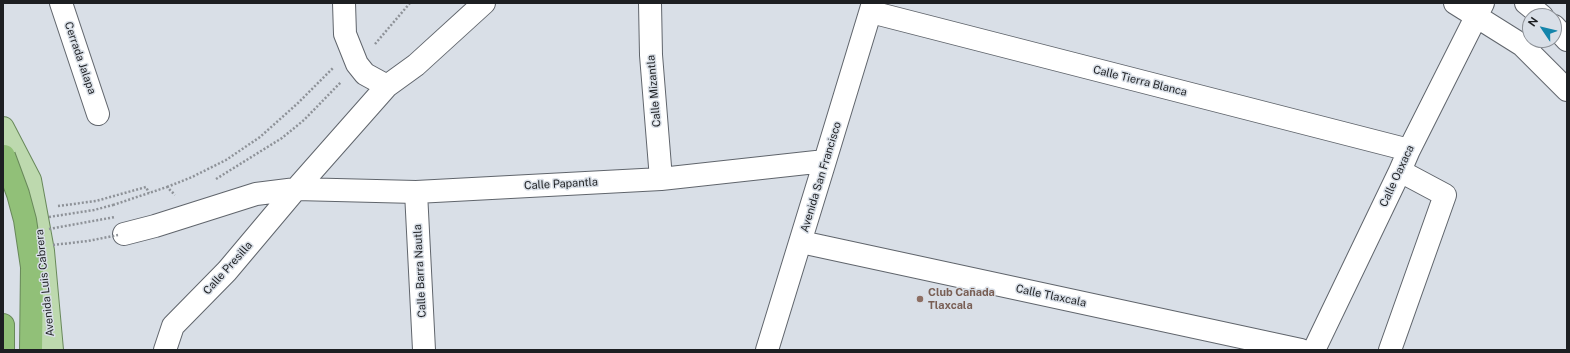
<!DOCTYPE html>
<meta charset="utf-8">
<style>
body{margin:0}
#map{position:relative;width:1570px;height:353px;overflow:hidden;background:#d9dfe7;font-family:"Public Sans",sans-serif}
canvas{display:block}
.frame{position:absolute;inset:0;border:4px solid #1d1f22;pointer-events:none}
.north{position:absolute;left:1522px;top:8px;width:40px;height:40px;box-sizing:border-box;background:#d9dfe7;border:1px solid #8e9298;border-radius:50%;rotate:305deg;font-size:11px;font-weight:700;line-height:16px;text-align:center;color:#1d1f22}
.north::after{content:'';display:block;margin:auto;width:14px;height:18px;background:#1485ab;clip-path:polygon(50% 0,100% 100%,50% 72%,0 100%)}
</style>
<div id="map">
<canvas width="1570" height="353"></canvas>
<div class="frame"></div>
<div class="north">N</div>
</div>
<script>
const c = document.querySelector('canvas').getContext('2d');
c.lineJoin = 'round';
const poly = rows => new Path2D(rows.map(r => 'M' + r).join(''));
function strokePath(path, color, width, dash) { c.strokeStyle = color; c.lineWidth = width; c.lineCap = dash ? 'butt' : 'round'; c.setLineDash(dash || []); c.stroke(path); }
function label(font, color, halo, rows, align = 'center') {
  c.font = font + ' "Public Sans",sans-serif'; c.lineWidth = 3; c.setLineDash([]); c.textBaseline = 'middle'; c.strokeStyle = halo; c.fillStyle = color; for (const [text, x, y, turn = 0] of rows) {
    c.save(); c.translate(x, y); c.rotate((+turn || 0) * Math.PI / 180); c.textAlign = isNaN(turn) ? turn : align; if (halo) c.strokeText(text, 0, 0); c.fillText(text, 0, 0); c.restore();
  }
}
const minor = poly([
 [61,3,98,114],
 [344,3,345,34,357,64,365,74,387,86],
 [650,3,651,55,661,179],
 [1455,3,1522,45,1567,90],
 [1526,3,1542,16],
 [871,12,1409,150],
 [1554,26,1567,40],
 [416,192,424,350],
 [124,234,155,226,256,194,296,189,416,192,661,179,825,161],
 [801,242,1301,350],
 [165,350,173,326,227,271,296,189,387,86,416,65,484,3],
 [767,350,825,161,873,3],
 [1314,350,1400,171,1409,150,1483,3],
 [1390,350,1445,195,1400,171]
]);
const major = poly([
 [3,128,30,180,43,251,52,350]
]);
const highway = poly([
 [3,325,3,350],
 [31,350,32,267]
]);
strokePath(minor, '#60656c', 24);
strokePath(major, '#68885a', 24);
strokePath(highway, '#68885a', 24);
strokePath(poly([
 [375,44,410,3],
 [216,179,282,138,304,120,341,82],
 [167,187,192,177,226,160,260,137,298,103,333,68],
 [113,205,167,187,175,195],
 [58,206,96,201,146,187,149,193]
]), '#8e9298', 2.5, [2, 2]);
strokePath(minor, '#fff', 22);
strokePath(major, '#bdd9ae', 22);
strokePath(highway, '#91c078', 22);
const highwayBridge = poly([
 [4,156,18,194,25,220,32,267]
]);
strokePath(highwayBridge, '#68885a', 24, []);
strokePath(poly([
 [49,217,94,210,113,205],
 [49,229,115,217],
 [53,245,88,241,118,235]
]), '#8e9298', 2.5, [2, 2]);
strokePath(highwayBridge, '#91c078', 22);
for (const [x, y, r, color] of [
 [920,299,4,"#8d6e63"]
]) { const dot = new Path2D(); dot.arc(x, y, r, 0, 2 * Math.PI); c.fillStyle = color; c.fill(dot); strokePath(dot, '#d9dfe7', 1.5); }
label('11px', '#1d1f22', '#d9dfe7', [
 ["Cerrada Jalapa",80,58,71],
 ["Calle Tierra Blanca",1140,81,14],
 ["Calle Mizantla",654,91,-95],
 ["Calle Oaxaca",1397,176,-65],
 ["Avenida San Francisco",821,177,-73],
 ["Calle Papantla",561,184,-3],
 ["Calle Presilla",228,268,-48],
 ["Calle Barra Nautla",420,271,-93],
 ["Avenida Luis Cabrera",45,283,-96],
 ["Calle Tlaxcala",1051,296,12]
]);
label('bold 11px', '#785e54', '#d9dfe7', [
 ["Club Cañada",928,293],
 ["Tlaxcala",928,306]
], 'left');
</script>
